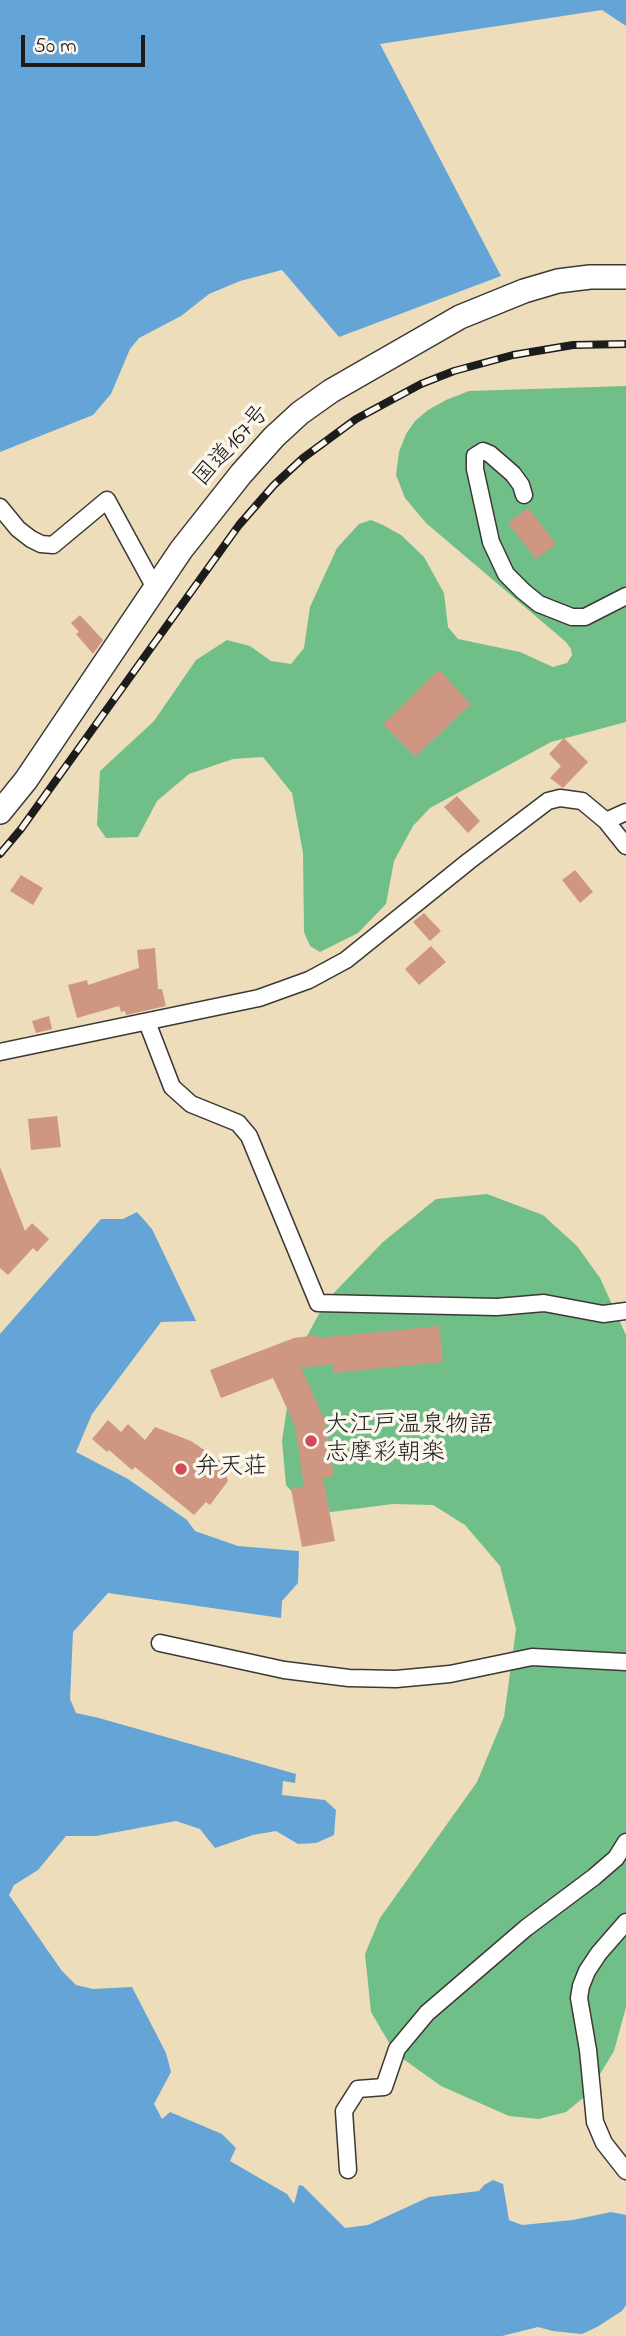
<!DOCTYPE html>
<meta charset="utf-8">
<style>
body{margin:0}
#map{position:relative;width:626px;height:2336px;overflow:hidden;background:#edb;font-family:"Indie Flower",sans-serif}
canvas{display:block}
.scale{position:absolute;left:21px;top:35px;width:124px;height:32px;box-sizing:border-box;border:4px solid #1c1c1c;border-top:0;padding-left:9px;font-size:21px;line-height:24px;white-space:nowrap;color:#1c1c1c;-webkit-text-stroke:5px #fbf7ec;paint-order:stroke}
</style>
<div id="map">
<canvas width="626" height="2336"></canvas>
<div class="scale">50 m</div>
</div>
<script>
const c = document.querySelector('canvas').getContext('2d');
c.lineJoin = 'round';
function fill(path, color) { c.fillStyle = color; c.fill(path, 'evenodd'); }
const poly = rows => new Path2D(rows.map(r => 'M' + r).join(''));
function strokePath(path, color, width, dash) { c.strokeStyle = color; c.lineWidth = width; c.lineCap = dash ? 'butt' : 'round'; c.setLineDash(dash || []); c.stroke(path); }
function label(font, color, halo, rows, align = 'center') {
  c.font = font + ' "Indie Flower","Klee One",sans-serif'; c.lineWidth = 7; c.setLineDash([]); c.textBaseline = 'middle'; c.strokeStyle = halo; c.fillStyle = color; for (const [text, x, y, turn = 0] of rows) {
    c.save(); c.translate(x, y); c.rotate((+turn || 0) * Math.PI / 180); c.textAlign = isNaN(turn) ? turn : align; if (halo) c.strokeText(text, 0, 0); c.fillText(text, 0, 0); c.restore();
  }
}
fill(poly([
 [626,386,626,722,551,742,430,808,413,826,394,861,386,904,358,933,320,952,310,946,304,932,303,853,292,793,263,757,233,759,189,774,157,801,138,837,106,838,97,825,100,771,154,721,196,660,227,640,250,646,271,661,291,664,304,648,310,607,337,548,359,524,371,520,383,525,401,535,424,557,444,593,448,627,458,639,520,652,553,667,567,663,572,655,571,649,566,642,426,523,405,498,396,475,399,452,406,434,415,421,428,410,446,400,469,391],
 [487,1194,543,1215,577,1246,600,1278,626,1335,626,2007,614,2051,588,2094,566,2112,539,2119,509,2116,441,2086,395,2053,371,2012,365,1954,380,1918,477,1782,504,1717,516,1629,500,1566,465,1525,433,1505,393,1504,331,1512,303,1504,286,1485,282,1441,294,1360,326,1301,383,1242,436,1199]
]), '#70bf89');
fill(poly([
 [0,0,626,0,626,26,602,10,380,44,501,276,339,337,282,270,240,281,209,294,181,316,139,338,130,349,111,394,93,415,0,452],
 [137,1212,152,1229,196,1321,161,1322,92,1414,76,1452,128,1479,187,1520,195,1531,238,1546,299,1551,298,1583,282,1601,281,1618,108,1593,73,1632,70,1699,76,1713,99,1718,296,1774,295,1783,283,1781,282,1795,325,1800,336,1810,334,1835,316,1843,298,1844,276,1831,253,1835,215,1848,200,1829,176,1821,96,1836,66,1836,38,1870,14,1885,9,1895,62,1971,76,1985,93,1989,132,1987,166,2053,171,2072,154,2104,162,2119,170,2112,222,2134,236,2148,230,2161,287,2194,294,2204,299,2185,303,2186,345,2228,368,2225,429,2197,479,2191,484,2185,493,2180,503,2184,509,2220,522,2225,573,2220,611,2212,626,2215,626,2305,622,2311,597,2327,582,2334,553,2331,538,2327,502,2336,0,2336,0,1334,101,1219,123,1219]
]), '#64a4d7');
fill(poly([
 [528,508,556,544,536,559,508,523],
 [80,615,103,640,93,654,76,634,79,632,71,623],
 [439,670,471,704,415,757,383,724],
 [564,738,588,762,563,788,550,778,561,766,549,754],
 [457,796,480,821,468,833,444,807],
 [575,870,593,892,580,903,562,880],
 [21,875,43,888,33,905,10,891],
 [424,913,441,931,430,941,413,922],
 [431,946,446,962,419,985,405,969],
 [155,948,158,989,162,989,166,1006,126,1015,125,1011,121,1012,119,1006,77,1018,68,985,87,980,88,985,139,968,137,950],
 [49,1016,52,1029,36,1033,32,1021],
 [57,1116,61,1147,31,1150,28,1119],
 [0,1167,25,1231,32,1223,49,1239,37,1252,33,1248,8,1275,0,1268],
 [439,1326,443,1362,334,1373,333,1364,301,1368,325,1421,334,1476,323,1478,335,1541,302,1547,291,1489,304,1486,295,1426,273,1378,221,1398,210,1370,294,1338,318,1335,318,1338],
 [108,1420,121,1432,128,1424,145,1440,155,1427,191,1441,222,1462,228,1481,210,1505,206,1502,194,1515,135,1467,132,1470,109,1450,107,1452,92,1439]
]), '#cf9781');
const minor = poly([
 [524,495,521,485,513,474,490,454,483,451,475,456,475,469,491,542,506,574,523,591,539,604,572,617,585,617,626,596],
 [0,507,18,529,31,539,41,544,53,545,107,500,155,588],
 [606,821,626,812],
 [147,1022,172,1087,191,1104,238,1123,249,1136,318,1303,497,1307,544,1303,603,1314,626,1311],
 [0,1052,259,998,309,980,346,960,469,861,548,801,560,798,582,801,606,821,626,846],
 [160,1643,284,1670,349,1678,396,1679,450,1674,532,1657,626,1662],
 [626,1922,599,1953,587,1971,581,1986,579,1998,588,2050,595,2122,604,2143,626,2171],
 [348,2170,344,2111,358,2089,384,2087,397,2049,427,2013,526,1928,594,1877,616,1858,626,1842]
]);
const highway = poly([
 [0,812,26,780,181,550,241,474,274,437,300,413,331,391,460,317,524,291,558,281,590,277,626,277]
]);
strokePath(minor, '#3c3934', 19);
strokePath(highway, '#3c3934', 26);
strokePath(minor, '#fff', 16);
strokePath(highway, '#fff', 23);
const rail = poly([
 [0,854,21,829,239,525,274,485,303,458,356,419,421,384,454,371,513,355,573,345,626,344]
]);
strokePath(rail, '#1c1c1c', 8);
strokePath(rail, '#fbf7ec', 5, [16]);
for (const [x, y, r, color] of [
 [311,1441,7,"#d1495b"],
 [181,1469,7,"#d1495b"]
]) { const dot = new Path2D(); dot.arc(x, y, r, 0, 2 * Math.PI); c.fillStyle = color; c.fill(dot); strokePath(dot, '#fbf7ec', 2.5); }
label('24px', '#1c1c1c', '#fbf7ec', [
 ["国道167号",233,447,-48]
]);
label('24px', '#1c1c1c', '#fbf7ec', [
 ["大江戸温泉物語",325,1427],
 ["志摩彩朝楽",325,1455],
 ["弁天荘",195,1469]
], 'left');
</script>
